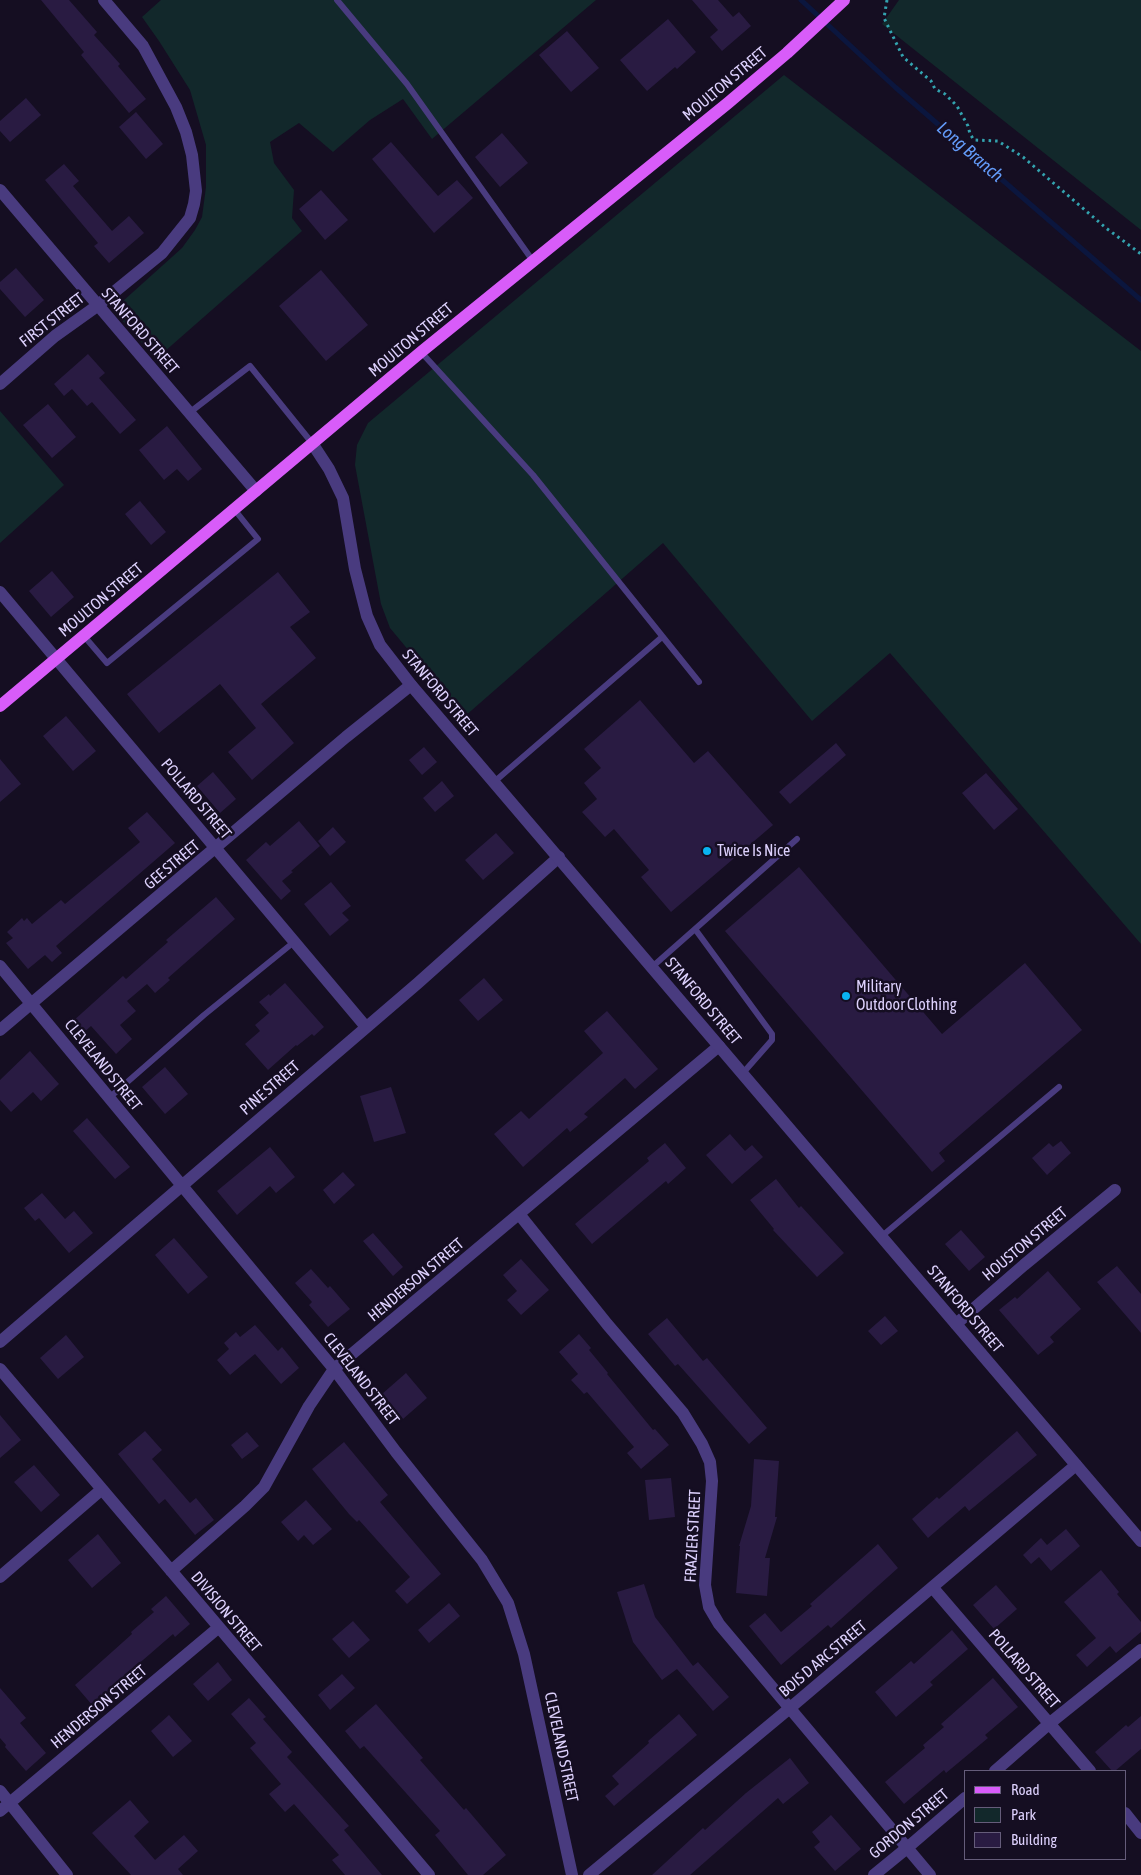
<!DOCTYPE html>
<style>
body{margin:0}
#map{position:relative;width:1141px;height:1875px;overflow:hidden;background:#150e22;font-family:"Asap Condensed",sans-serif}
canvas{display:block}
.legend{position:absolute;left:964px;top:1770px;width:162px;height:90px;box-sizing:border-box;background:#150e22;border:1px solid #655c7a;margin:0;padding:6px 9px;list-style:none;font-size:15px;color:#ddd1fd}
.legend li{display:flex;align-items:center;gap:10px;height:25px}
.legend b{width:25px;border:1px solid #655c7a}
</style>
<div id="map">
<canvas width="1141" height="1875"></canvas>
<ul class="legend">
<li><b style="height:6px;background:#d85cf9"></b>Road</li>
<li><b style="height:14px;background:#12282b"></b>Park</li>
<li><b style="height:14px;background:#291b42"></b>Building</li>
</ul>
</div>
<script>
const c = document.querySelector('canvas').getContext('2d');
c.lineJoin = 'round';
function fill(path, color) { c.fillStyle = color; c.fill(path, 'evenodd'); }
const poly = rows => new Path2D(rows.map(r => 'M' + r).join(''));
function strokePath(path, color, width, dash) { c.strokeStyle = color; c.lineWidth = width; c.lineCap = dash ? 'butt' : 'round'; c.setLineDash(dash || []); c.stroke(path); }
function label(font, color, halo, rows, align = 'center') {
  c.font = font + ' "Asap Condensed",sans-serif'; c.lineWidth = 5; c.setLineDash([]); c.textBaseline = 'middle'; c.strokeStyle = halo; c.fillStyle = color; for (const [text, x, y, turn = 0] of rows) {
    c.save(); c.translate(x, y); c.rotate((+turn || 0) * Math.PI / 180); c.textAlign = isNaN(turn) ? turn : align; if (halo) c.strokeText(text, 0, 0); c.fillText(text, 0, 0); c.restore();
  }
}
fill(poly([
 [161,0,596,0,432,139,403,99,370,120,333,152,299,123,270,142,274,163,294,190,292,218,302,231,156,359,113,310,182,248,195,230,202,217,206,187,206,145,190,90,159,41,142,17],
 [899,0,1141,0,1141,230,882,24],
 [784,75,1141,351,1141,944,890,653,812,721,663,543,464,717,390,628,381,604,355,465,357,445,368,423],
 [0,411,64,485,0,543]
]), '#12282b');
strokePath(poly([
 [801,0,895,87,1141,300]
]), '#0b163e', 5);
fill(poly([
 [41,0,69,0,97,32,94,35,120,64,118,66,146,99,129,113,81,55,84,52],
 [692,0,718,0,733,17,739,12,751,26,722,51,710,37,718,30],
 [668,19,696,52,677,69,675,67,647,91,620,60],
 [567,31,599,68,571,92,539,55],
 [26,98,41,115,10,142,0,131,0,121],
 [136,112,163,144,146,159,119,127],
 [502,133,528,163,500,187,475,157],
 [391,142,438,196,457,180,473,198,434,233,372,159],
 [64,164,79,181,73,186,112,231,129,216,144,233,109,263,94,246,98,243,45,180],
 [321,190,348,220,325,240,299,209],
 [16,268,44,300,25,317,0,289,0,282],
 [321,270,368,325,326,361,279,306],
 [88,354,105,373,99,378,136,420,120,434,92,402,87,406,72,389,64,396,54,384],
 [48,404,76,437,52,458,23,425],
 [167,426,202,469,188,481,177,469,164,480,139,450],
 [140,501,166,532,151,545,125,514],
 [52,571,74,597,51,617,29,591],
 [278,572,310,612,290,627,316,658,261,704,294,743,252,780,228,752,256,728,220,684,159,733,127,694],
 [640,700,694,763,708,751,773,825,671,912,641,877,649,870,614,829,605,837,582,812,597,799,584,783,601,768,584,749],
 [66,716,96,751,73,771,43,736],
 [836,743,846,755,790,804,779,792],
 [424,747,437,762,422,775,409,760],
 [0,759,21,784,0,802],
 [213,772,236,799,220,813,197,786],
 [986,773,1018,809,994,830,962,793],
 [442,781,454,796,435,812,423,798],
 [147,812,175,843,56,946,62,953,52,962,45,955,28,969,6,943,13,938,7,932,22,918,24,921,27,918,32,924,61,900,65,904,140,842,128,828],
 [299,821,320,846,291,871,293,872,282,881,291,891,281,900,246,860,266,842,270,846],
 [333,827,346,842,330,856,318,841],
 [496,833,514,853,483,880,465,860],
 [799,867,942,1034,1025,963,1082,1030,939,1153,945,1161,932,1172,725,931],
 [331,882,351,906,342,913,349,920,330,936,304,904],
 [216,897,235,919,168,978,170,980,155,993,147,984,127,1001,136,1011,120,1025,132,1039,116,1054,91,1026,82,1034,72,1022,123,976,126,979,168,942,166,940],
 [484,978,503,1000,478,1021,459,1000],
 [285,983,324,1027,314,1036,312,1034,297,1046,296,1045,268,1070,245,1044,260,1031,255,1025,269,1013,259,1002,269,994,270,996],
 [607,1011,658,1069,635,1089,625,1078,584,1114,588,1117,570,1132,567,1128,523,1167,494,1134,521,1111,529,1119,603,1053,584,1031],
 [30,1051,59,1084,41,1101,33,1092,11,1112,0,1100,0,1080],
 [165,1067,188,1094,165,1114,142,1087],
 [391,1087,406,1133,374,1142,360,1096],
 [87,1118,130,1167,115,1179,73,1131],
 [730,1134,745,1151,752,1145,763,1157,732,1184,706,1155],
 [1061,1141,1071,1153,1047,1175,1032,1158,1049,1143,1053,1147],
 [665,1143,686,1168,668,1184,666,1181,592,1244,575,1224,649,1161,647,1158],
 [270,1147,295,1177,276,1193,270,1186,237,1215,217,1191],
 [343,1172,355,1185,334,1204,323,1190],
 [776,1179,799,1208,801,1206,844,1253,817,1277,773,1230,774,1229,750,1200],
 [42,1193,65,1219,74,1211,93,1233,69,1253,39,1218,35,1221,24,1208],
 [961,1230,985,1257,969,1271,945,1244],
 [373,1233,403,1267,393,1276,363,1241],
 [174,1238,208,1277,188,1294,155,1255],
 [521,1259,549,1290,521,1315,507,1300,517,1291,503,1275],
 [1117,1266,1141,1294,1141,1333,1097,1282],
 [311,1269,328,1288,330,1286,350,1309,328,1327,309,1305,312,1302,295,1283],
 [1048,1271,1081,1309,1050,1337,1054,1342,1038,1355,999,1310,1015,1297,1017,1299],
 [885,1316,898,1331,881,1345,868,1331],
 [667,1318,703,1361,707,1358,767,1428,749,1444,678,1364,675,1366,648,1334],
 [255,1325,278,1351,282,1347,299,1368,281,1384,255,1354,230,1375,217,1360,229,1349,224,1343,236,1332,240,1337],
 [579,1334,591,1348,589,1350,608,1373,607,1374,653,1430,655,1429,669,1445,641,1469,627,1453,634,1447,587,1392,584,1394,571,1380,578,1374,559,1352],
 [66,1335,84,1357,58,1379,40,1358],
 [406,1373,427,1398,403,1419,382,1394],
 [0,1415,21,1440,0,1458],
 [145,1431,162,1450,152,1459,190,1503,196,1498,214,1520,195,1535,165,1499,159,1504,118,1454],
 [1017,1431,1037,1455,969,1511,965,1506,928,1538,912,1519,937,1497,939,1499],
 [247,1432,259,1446,242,1459,231,1445],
 [344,1442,388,1495,380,1502,441,1574,407,1604,395,1591,410,1577,359,1520,357,1522,349,1514,312,1469],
 [754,1459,779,1461,775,1517,777,1517,765,1558,770,1558,767,1596,736,1593,740,1546,739,1546,751,1506],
 [34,1465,60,1495,41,1512,14,1482],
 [671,1478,675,1517,649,1520,645,1480],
 [306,1500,332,1529,313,1545,304,1535,298,1541,281,1522],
 [1066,1529,1080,1546,1051,1571,1039,1557,1031,1564,1023,1555,1041,1538,1047,1545],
 [98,1534,121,1563,92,1588,68,1560],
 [878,1544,898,1568,831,1628,828,1625,781,1665,749,1626,765,1613,781,1632,812,1606,810,1604],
 [1101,1570,1119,1592,1117,1594,1141,1622,1141,1632,1116,1653,1110,1646,1087,1667,1076,1655,1096,1638,1064,1602],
 [644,1584,655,1617,693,1666,698,1662,729,1697,713,1711,677,1669,662,1680,633,1642,617,1592],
 [996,1585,1017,1609,994,1629,973,1605],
 [166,1596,190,1624,175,1637,173,1634,150,1654,109,1689,111,1691,93,1706,75,1685,132,1634,131,1632,154,1612,151,1609],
 [449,1603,460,1616,429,1643,418,1630],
 [353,1621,370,1640,349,1658,332,1639],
 [952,1630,968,1649,930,1682,933,1685,896,1717,875,1692,911,1661,914,1664],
 [218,1662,232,1680,208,1701,193,1684],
 [342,1674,355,1688,330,1710,318,1695],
 [993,1678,1018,1707,985,1735,988,1738,946,1773,944,1770,904,1804,885,1782,925,1748,923,1745,944,1727,941,1724],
 [0,1688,26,1718,20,1723,46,1753,26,1771,5,1747,6,1745,0,1738],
 [249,1698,266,1717,263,1719,292,1752,287,1757,349,1826,344,1830,382,1875,345,1875,332,1860,339,1855,294,1804,285,1812,269,1794,281,1784,250,1748,256,1743,231,1714],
 [376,1704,423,1758,420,1760,464,1810,466,1808,506,1855,483,1875,468,1875,435,1835,440,1831,364,1746,360,1749,345,1731],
 [679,1714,697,1735,614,1806,605,1796,619,1784,612,1776,649,1743,648,1741],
 [169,1715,192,1741,173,1757,151,1731],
 [1141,1716,1141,1749,1115,1771,1112,1771,1095,1752,1126,1725,1128,1727],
 [790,1758,809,1783,783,1804,778,1798,690,1875,652,1875,703,1828,705,1830,746,1793],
 [130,1800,149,1822,134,1836,155,1860,184,1835,198,1851,178,1869,183,1875,131,1875,92,1833],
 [831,1815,861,1849,835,1871,814,1847,820,1842,812,1832]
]), '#291b42');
strokePath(poly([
 [887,0,884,18,903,57,931,81,935,89,945,94,957,106,968,126,970,134,974,140,998,141,1023,157,1106,228,1141,254]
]), '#33a3af', 3, [2.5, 4]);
strokePath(poly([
 [337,0,407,84,533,261],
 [421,352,533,475,699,682],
 [189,413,250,366,312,443],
 [84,636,107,663,258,539,234,509],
 [494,782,662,637],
 [695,929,772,1034,772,1040,743,1073],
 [652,967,797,839],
 [109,1098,204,1015,294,942],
 [882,1236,1059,1087]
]), '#493b7f', 6);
strokePath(poly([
 [0,190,256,491],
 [0,384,55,336,97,306,162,253,190,218,194,204,196,191,192,155,186,132,176,107,143,46,104,0],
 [0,592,366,1027],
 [0,966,334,1369,396,1452,482,1560,508,1603,524,1654,572,1875],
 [0,1030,346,737,411,685],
 [519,1214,607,1324,683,1413,702,1444,710,1462,712,1481,705,1585,709,1607,719,1624,930,1875],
 [956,1324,1024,1265,1115,1190],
 [0,1342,418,983,559,857],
 [0,1369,429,1875],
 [171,1571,245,1506,264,1487,309,1406,334,1369,719,1046],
 [0,1577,101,1490],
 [933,1588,1090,1771],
 [995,1771,1050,1723,1141,1650],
 [0,1791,67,1875],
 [0,1811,218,1628],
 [1125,1813,1141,1833],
 [589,1875,790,1708,1076,1465],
 [874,1875,907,1848,965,1798]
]), '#493b7f', 12);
strokePath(poly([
 [312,443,329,469,343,498,355,569,367,616,380,645,411,685,1141,1541]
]), '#493b7f', 12);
strokePath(poly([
 [0,706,421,352,728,103,787,53,844,0]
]), '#d85cf9', 12);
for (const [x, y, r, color] of [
 [707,851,5,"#09b4f1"],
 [846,996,5,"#09b4f1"]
]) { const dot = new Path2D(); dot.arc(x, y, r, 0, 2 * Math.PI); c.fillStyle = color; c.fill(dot); strokePath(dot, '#150e22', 2); }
label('16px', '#ddd1fd', '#150e22', [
 ["MOULTON STREET",725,84,-40],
 ["FIRST STREET",52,320,-38],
 ["STANFORD STREET",140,331,49],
 ["MOULTON STREET",411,340,-40],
 ["MOULTON STREET",101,600,-40],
 ["STANFORD STREET",440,693,50],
 ["POLLARD STREET",196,799,50],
 ["GEE STREET",172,865,-40],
 ["STANFORD STREET",703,1001,50],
 ["CLEVELAND STREET",103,1065,51],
 ["PINE STREET",270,1088,-41],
 ["HOUSTON STREET",1025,1244,-40],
 ["HENDERSON STREET",416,1280,-40],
 ["STANFORD STREET",965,1309,50],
 ["CLEVELAND STREET",361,1379,52],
 ["FRAZIER STREET",693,1536,-87],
 ["DIVISION STREET",226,1612,50],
 ["BOIS D ARC STREET",823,1659,-40],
 ["POLLARD STREET",1024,1669,49],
 ["HENDERSON STREET",99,1707,-40],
 ["CLEVELAND STREET",561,1747,78],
 ["GORDON STREET",909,1824,-40]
]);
label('16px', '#ddd1fd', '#150e22', [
 ["Twice Is Nice",717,851],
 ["Military",856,987],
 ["Outdoor Clothing",856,1005]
], 'left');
label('italic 18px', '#639bf9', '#150e22', [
 ["Long Branch",970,152,41]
]);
</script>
